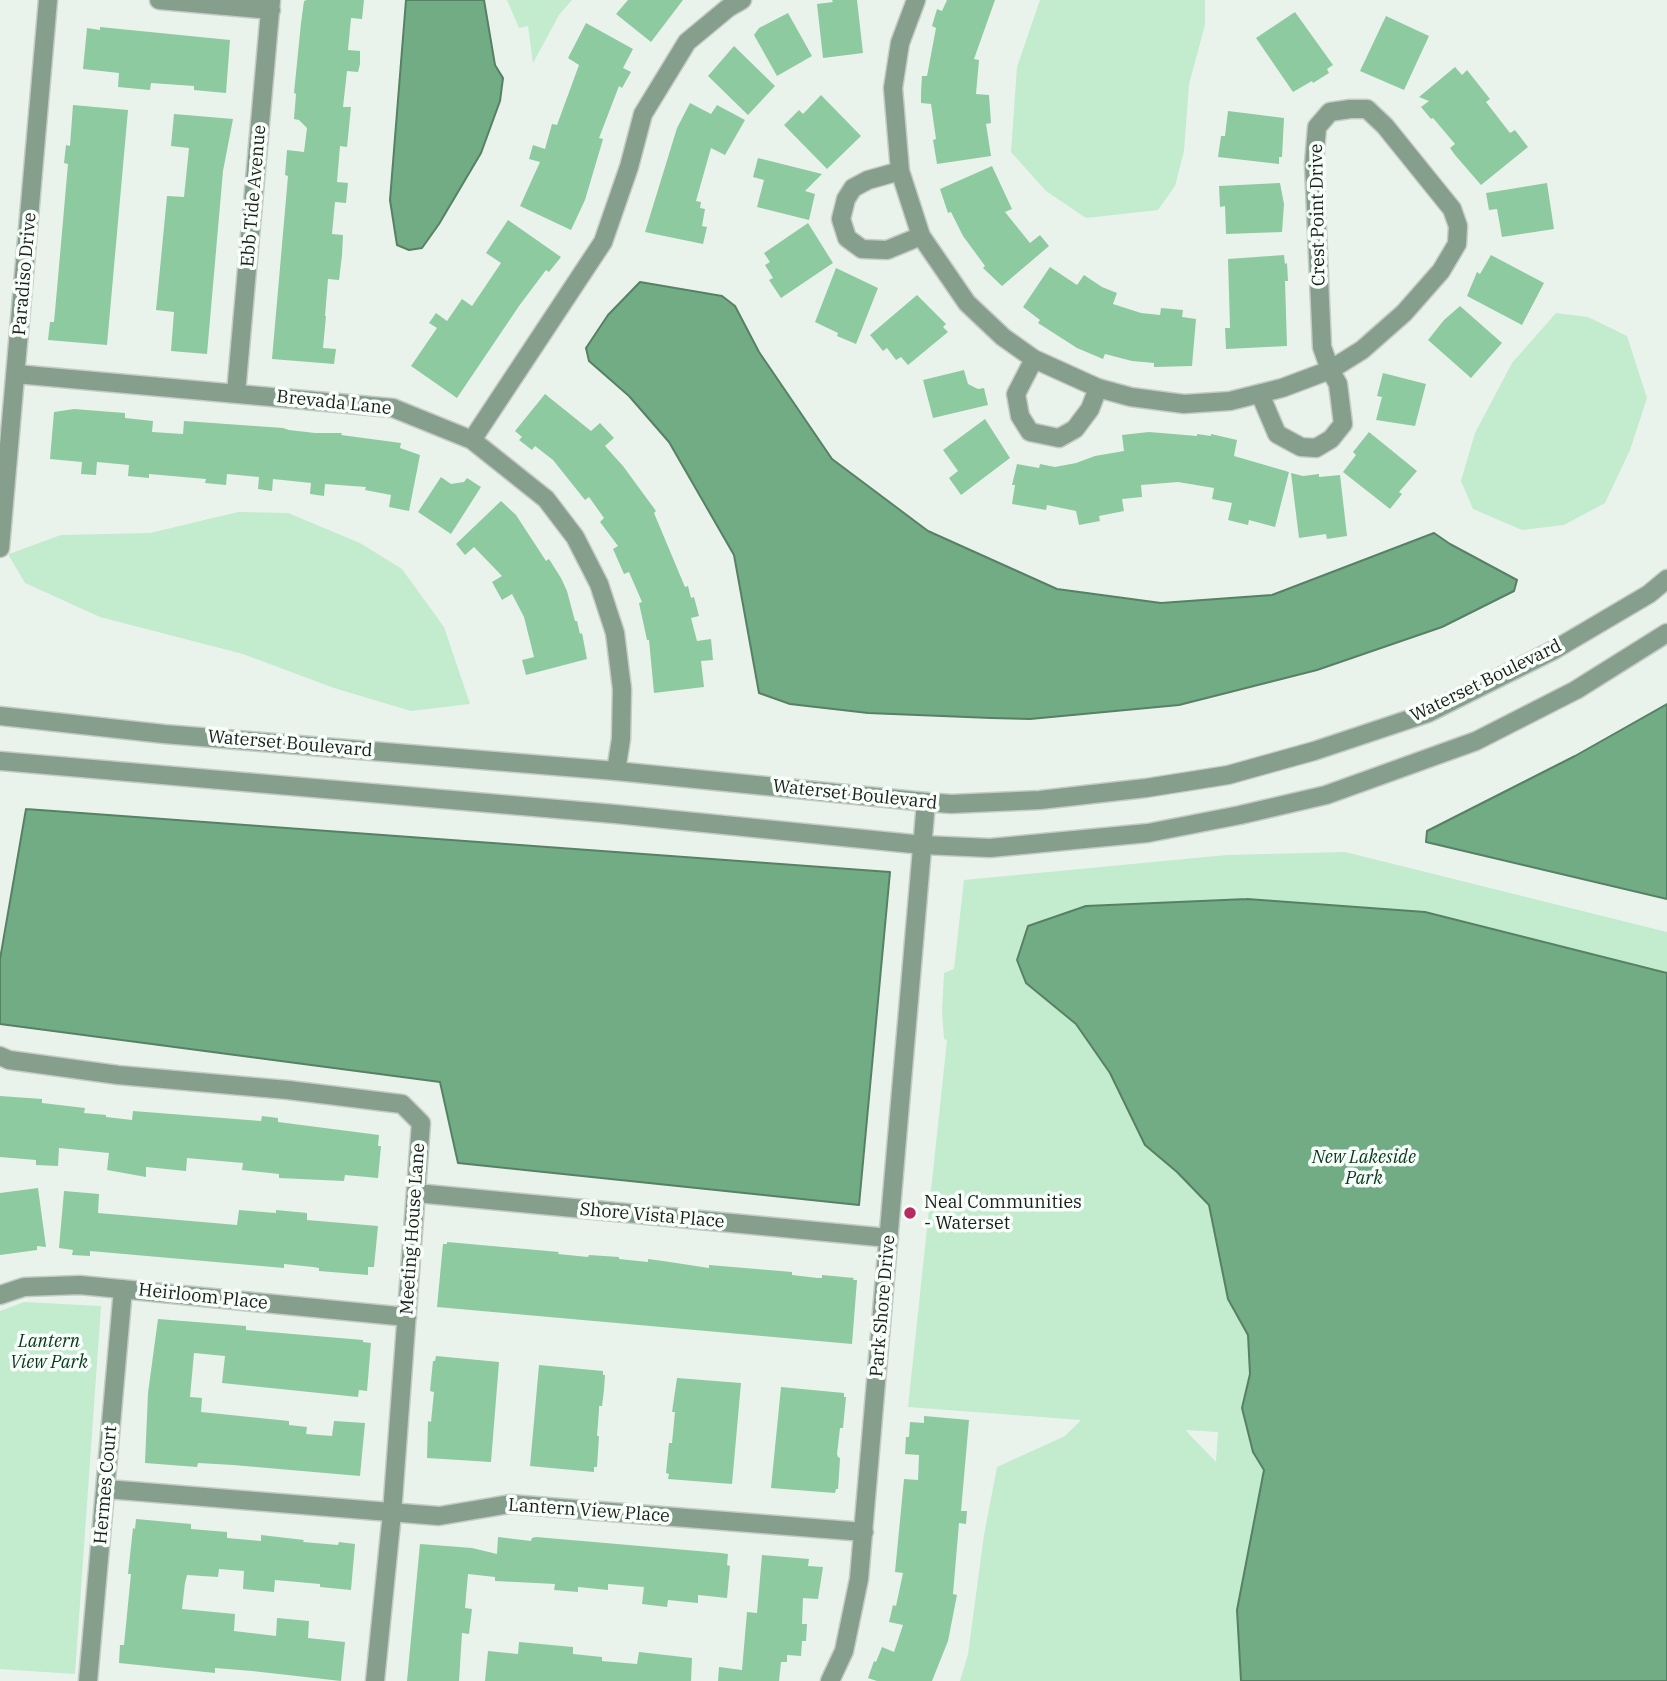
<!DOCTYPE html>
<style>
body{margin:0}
canvas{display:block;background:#eaf2ec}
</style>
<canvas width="1667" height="1681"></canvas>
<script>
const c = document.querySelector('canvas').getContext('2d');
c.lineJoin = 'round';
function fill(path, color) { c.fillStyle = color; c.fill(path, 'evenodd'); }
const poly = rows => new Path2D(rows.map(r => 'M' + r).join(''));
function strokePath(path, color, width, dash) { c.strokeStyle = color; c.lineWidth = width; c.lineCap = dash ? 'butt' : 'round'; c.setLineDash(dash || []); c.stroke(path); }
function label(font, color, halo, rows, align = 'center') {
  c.font = font + ' "IBM Plex Serif",serif'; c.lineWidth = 7; c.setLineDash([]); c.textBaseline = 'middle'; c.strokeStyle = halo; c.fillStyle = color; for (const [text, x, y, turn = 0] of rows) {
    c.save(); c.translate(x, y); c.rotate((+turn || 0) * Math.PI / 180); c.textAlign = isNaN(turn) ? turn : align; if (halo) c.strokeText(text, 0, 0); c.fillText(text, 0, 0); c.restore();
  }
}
fill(poly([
 [507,0,572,0,559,15,533,63,528,26,519,28],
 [1040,0,1205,0,1205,25,1189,84,1184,151,1175,186,1158,210,1086,218,1046,191,1011,152,1017,67],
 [1556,313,1588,317,1627,336,1647,398,1630,450,1605,503,1564,525,1522,530,1473,509,1461,481,1475,433,1512,363],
 [238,512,288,513,360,543,402,569,444,627,470,704,411,711,334,688,243,654,100,617,25,583,9,556,9,554,61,535,150,533],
 [1345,852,1667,932,1667,1681,960,1681,968,1654,984,1535,997,1467,1065,1436,1081,1420,908,1407,947,1040,944,1039,942,1011,944,973,954,969,964,880,1227,855],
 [1186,1430,1218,1432,1216,1462,1188,1433],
 [24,1302,101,1306,75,1674,0,1669,0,1311]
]), '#c3ebce');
const water = poly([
 [406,0,484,0,495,65,503,78,500,101,481,153,439,224,422,248,409,250,397,245,390,200,406,0],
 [640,282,722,296,735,306,759,352,832,459,928,531,1057,589,1161,603,1272,595,1434,533,1450,544,1517,580,1514,591,1442,627,1317,670,1179,705,1030,719,991,718,868,713,790,704,759,693,734,555,669,442,629,396,589,361,586,348,608,315,640,282],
 [1667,704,1667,899,1426,842,1427,831,1575,756,1667,704],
 [26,809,890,872,859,1205,458,1163,440,1082,0,1024,0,959,26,809],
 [1247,899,1425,912,1667,973,1667,1681,1241,1681,1237,1610,1264,1470,1253,1452,1242,1408,1250,1374,1248,1335,1228,1299,1209,1205,1177,1172,1145,1145,1110,1073,1076,1024,1026,983,1017,960,1028,926,1086,906,1247,899]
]);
fill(water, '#71ac84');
strokePath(water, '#578164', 2);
fill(poly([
 [307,0,364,0,362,19,351,18,348,50,360,51,360,64,358,72,347,71,343,107,351,107,347,147,340,146,337,182,348,183,346,203,335,202,332,234,343,235,342,255,339,280,328,279,325,316,326,316,323,348,336,349,334,364,272,359,288,176,285,175,287,150,304,152,307,128,299,120,294,119,296,94,294,93,301,23,304,1],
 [628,0,683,0,651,42,616,14],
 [832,0,857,0,863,53,823,58,817,4,833,2],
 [947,0,995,0,974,59,979,60,976,94,989,95,991,123,986,124,991,156,937,164,933,140,936,139,931,104,921,103,921,93,922,76,927,76,936,28,932,26,937,9,942,11],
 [1295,12,1333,65,1327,69,1329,73,1313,83,1312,81,1293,92,1256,38],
 [788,13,812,56,777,76,754,35,759,28],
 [1386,16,1429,36,1404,90,1360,71],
 [586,23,633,49,623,68,631,72,622,88,619,86,599,138,603,139,601,146,585,200,571,230,520,206,540,162,529,159,533,145,545,149,552,124,557,125,579,65,568,58],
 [100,27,230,40,226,93,194,90,194,86,151,83,150,90,118,87,119,73,83,69,87,28,100,30],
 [734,46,775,86,748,115,708,76],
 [1455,67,1462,75,1467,70,1490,99,1486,102,1510,133,1515,130,1528,147,1481,185,1455,155,1450,148,1455,144,1433,118,1431,119,1421,107,1429,101,1419,97],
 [821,95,861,136,827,169,784,125,799,110,803,114],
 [690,103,711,114,717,105,745,120,725,155,711,148,696,201,701,202,700,208,705,209,702,226,707,227,703,244,645,232,677,128],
 [73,105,128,110,107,345,48,340,50,322,54,322,57,289,68,164,64,163,66,145,70,146],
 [1228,111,1284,118,1282,157,1279,157,1279,164,1218,157,1221,136,1225,136],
 [174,114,233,119,223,171,207,354,171,351,174,312,156,310,167,196,184,197,189,148,171,146],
 [758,158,822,174,805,191,815,194,809,220,757,207,764,180,753,177],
 [992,166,1012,209,1005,212,1030,243,1040,235,1049,246,1002,286,983,268,985,266,963,236,951,212,948,213,940,189],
 [1280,183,1284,204,1282,232,1226,234,1225,206,1220,207,1219,186],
 [1547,183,1554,229,1502,237,1497,209,1489,210,1486,193],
 [508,220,561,257,549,272,546,270,519,306,457,398,411,366,437,328,429,323,436,313,447,321,462,299,472,306,501,263,486,253],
 [808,223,833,263,781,298,769,280,773,278,765,265,770,262,764,253],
 [1284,255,1285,264,1287,263,1288,281,1285,281,1287,346,1226,349,1225,328,1230,328,1228,259],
 [1491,255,1544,283,1522,325,1467,296,1477,272,1480,274],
 [1050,267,1077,285,1084,275,1102,287,1117,293,1113,304,1141,313,1160,315,1161,308,1183,310,1182,317,1196,319,1192,366,1154,367,1154,363,1132,361,1105,354,1103,359,1077,348,1038,323,1040,320,1023,307],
 [836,268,878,288,856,344,837,336,838,333,815,322],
 [917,295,946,324,943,327,948,332,908,365,901,357,896,360,887,348,883,351,870,335],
 [1460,306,1502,343,1471,378,1428,340,1444,320],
 [964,370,968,384,978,389,984,388,988,405,933,418,923,380],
 [1383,373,1426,384,1415,426,1376,420,1382,397,1377,396],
 [545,394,591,431,600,423,614,438,605,446,623,466,656,511,654,513,685,587,688,586,691,598,694,597,699,616,691,618,697,641,711,639,713,660,701,661,704,687,654,693,649,640,647,640,639,603,642,602,629,572,624,574,613,549,618,546,600,522,604,518,589,497,585,500,553,460,535,446,532,450,519,440,522,437,515,431],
 [74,409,125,413,125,418,153,421,152,432,183,434,184,421,283,428,289,430,315,433,342,433,341,435,401,443,400,448,420,455,409,511,389,507,391,495,365,490,366,487,325,484,324,496,310,494,311,483,273,479,272,491,258,489,259,477,227,474,226,485,205,483,206,479,149,474,149,478,128,476,129,465,97,462,96,475,81,474,82,462,50,459,54,412],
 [985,419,1010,458,961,495,949,478,958,471,943,450],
 [1149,432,1197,436,1197,434,1211,436,1211,434,1237,440,1234,456,1289,472,1275,527,1249,520,1248,525,1228,520,1232,503,1212,499,1214,488,1178,482,1141,485,1142,497,1122,499,1124,511,1099,516,1100,521,1079,525,1076,511,1047,505,1046,510,1012,504,1015,485,1012,485,1017,464,1039,468,1040,464,1055,467,1076,463,1095,456,1124,451,1122,435],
 [1369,432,1417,471,1399,492,1402,494,1390,509,1343,472,1356,455,1353,452],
 [1291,473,1303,476,1319,474,1319,477,1340,475,1347,536,1327,539,1326,534,1299,538],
 [441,477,451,484,464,482,467,478,481,487,451,534,418,512],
 [501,501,516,515,546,561,549,559,561,578,567,591,575,621,577,621,580,634,582,633,587,659,526,675,522,660,534,657,524,617,512,594,502,600,492,582,502,576,474,547,465,555,456,544],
 [0,1096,42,1099,42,1103,85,1108,84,1113,106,1115,106,1117,132,1120,133,1111,261,1121,262,1116,278,1118,278,1122,379,1135,378,1146,381,1146,378,1178,345,1175,344,1181,279,1178,279,1174,242,1170,243,1163,187,1158,186,1171,146,1167,146,1177,107,1170,109,1153,59,1148,58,1166,36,1165,36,1160,0,1157],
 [38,1188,46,1247,37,1246,37,1250,0,1255,0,1193],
 [64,1191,99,1194,98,1213,237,1225,239,1210,276,1213,276,1210,307,1213,307,1220,378,1226,374,1267,368,1267,368,1275,319,1271,319,1268,313,1267,284,1264,284,1268,90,1251,90,1256,72,1255,73,1250,59,1248],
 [447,1242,559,1252,558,1254,588,1257,589,1255,619,1257,619,1259,648,1262,648,1259,663,1261,709,1268,709,1265,792,1272,792,1275,818,1278,822,1278,822,1275,854,1278,853,1280,857,1280,852,1344,437,1307,443,1244,447,1244],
 [158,1319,246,1326,246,1330,363,1340,363,1342,371,1343,367,1391,359,1390,358,1397,222,1383,225,1356,194,1353,190,1397,202,1398,201,1412,289,1421,289,1425,307,1427,306,1434,332,1436,334,1421,365,1423,360,1476,233,1465,198,1463,197,1467,145,1463,148,1393],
 [436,1356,499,1362,491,1462,427,1458,428,1421,431,1422,434,1392,430,1391,433,1361,435,1361],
 [539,1365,603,1371,603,1375,605,1375,604,1390,602,1406,599,1406,599,1410,597,1436,599,1436,597,1467,594,1467,594,1472,530,1466],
 [677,1378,741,1383,732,1484,668,1479,669,1474,666,1473,669,1443,672,1443,675,1412,672,1412],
 [781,1387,844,1393,844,1397,846,1397,843,1428,840,1428,837,1454,838,1457,840,1458,839,1475,838,1489,836,1489,835,1493,771,1488],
 [924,1416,969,1420,961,1511,967,1511,966,1524,959,1523,953,1594,957,1595,948,1641,932,1681,877,1681,868,1678,874,1661,876,1662,882,1647,894,1652,903,1625,889,1622,893,1605,896,1606,903,1573,895,1572,904,1479,918,1480,919,1455,905,1454,906,1437,909,1437,910,1422,924,1423],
 [136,1519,191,1524,191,1529,227,1532,227,1538,261,1541,261,1535,304,1540,303,1542,338,1545,339,1542,355,1544,351,1590,320,1587,320,1584,275,1580,274,1592,243,1589,244,1571,219,1569,218,1577,187,1575,185,1583,182,1609,235,1614,234,1631,276,1636,277,1618,309,1621,308,1638,345,1642,341,1681,252,1671,215,1668,215,1673,119,1663,120,1645,124,1645,131,1574,128,1574,133,1528,135,1529],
 [498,1537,531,1541,532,1538,536,1537,721,1553,728,1554,727,1565,730,1566,727,1598,698,1595,698,1603,668,1600,667,1607,642,1604,644,1587,608,1584,608,1590,578,1587,578,1592,554,1590,555,1584,495,1581,495,1577,468,1574,465,1608,472,1609,469,1634,462,1633,459,1681,407,1681,420,1544,472,1548,497,1554],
 [762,1555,809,1559,808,1566,823,1567,818,1599,803,1598,802,1624,807,1624,806,1641,802,1641,801,1656,787,1655,787,1662,781,1662,779,1681,718,1681,719,1667,742,1670,747,1612,757,1613],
 [519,1642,573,1647,573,1654,602,1657,602,1661,637,1664,639,1652,692,1658,691,1681,485,1681,488,1651,518,1654]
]), '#8ecaa0');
const minor = poly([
 [159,0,271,10],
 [916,0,900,43,893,88,900,171,921,236,967,303,1003,337,1034,359,1098,388,1131,397,1184,404,1230,401,1282,388,1330,370,1362,350,1404,313,1441,271,1457,244,1458,226,1452,209,1385,126,1367,109,1350,109,1330,112,1317,127,1314,164,1322,347,1330,370,1338,384,1343,424,1331,439,1316,448,1301,447,1277,434,1260,394],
 [900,171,868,180,853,188,846,199,841,219,847,238,862,249,887,250,921,236],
 [1034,359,1016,394,1020,416,1030,432,1059,438,1075,429,1090,409,1098,388],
 [16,374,393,408,472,440,546,499,575,537,599,584,615,633,622,689,621,739,616,771],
 [236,393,271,0],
 [472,440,603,242,629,167,643,114,687,42,728,8,742,0],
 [0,548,48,0],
 [0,1056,9,1060,118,1075,288,1090,402,1104,421,1123,392,1513,375,1681],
 [416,1193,889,1238],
 [0,1295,24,1287,80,1285,407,1317],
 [106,1489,439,1516,510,1504,864,1532],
 [88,1681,123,1289],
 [830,1681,844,1651,859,1579,926,802]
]);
const tertiary = poly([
 [0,716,164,734,616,771,926,802,951,804,1040,800,1146,788,1228,775,1314,751,1428,713,1554,650,1649,594,1667,579],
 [0,761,615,814,923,845,990,848,1148,833,1240,815,1326,795,1476,741,1576,690,1667,633]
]);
strokePath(minor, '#c5ccc6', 21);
strokePath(tertiary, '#c5ccc6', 21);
strokePath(minor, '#869f8d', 18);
strokePath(tertiary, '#869f8d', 18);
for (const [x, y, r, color] of [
 [910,1213,7,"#b82b60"]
]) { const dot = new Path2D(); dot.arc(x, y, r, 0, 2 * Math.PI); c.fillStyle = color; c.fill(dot); strokePath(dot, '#f8fffa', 2.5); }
label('18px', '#1a1d1b', '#f8fffa', [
 ["Ebb Tide Avenue",254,196,-85],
 ["Crest Point Drive",1318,215,-91],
 ["Paradiso Drive",25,274,-85],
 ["Brevada Lane",334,403,6],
 ["Waterset Boulevard",1486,681,-26],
 ["Waterset Boulevard",290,744,5],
 ["Waterset Boulevard",855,795,6],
 ["Shore Vista Place",652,1216,5],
 ["Meeting House Lane",413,1229,-86],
 ["Heirloom Place",203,1297,6],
 ["Park Shore Drive",883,1306,-85],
 ["Hermes Court",106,1485,-85],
 ["Lantern View Place",589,1511,4]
]);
label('italic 18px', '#07371c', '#f8fffa', [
 ["New Lakeside",1364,1158],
 ["Park",1364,1179],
 ["Lantern",49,1342],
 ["View Park",49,1363]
]);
label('18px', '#1a1d1b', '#f8fffa', [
 ["Neal Communities",924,1203],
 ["- Waterset",924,1224]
], 'left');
</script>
